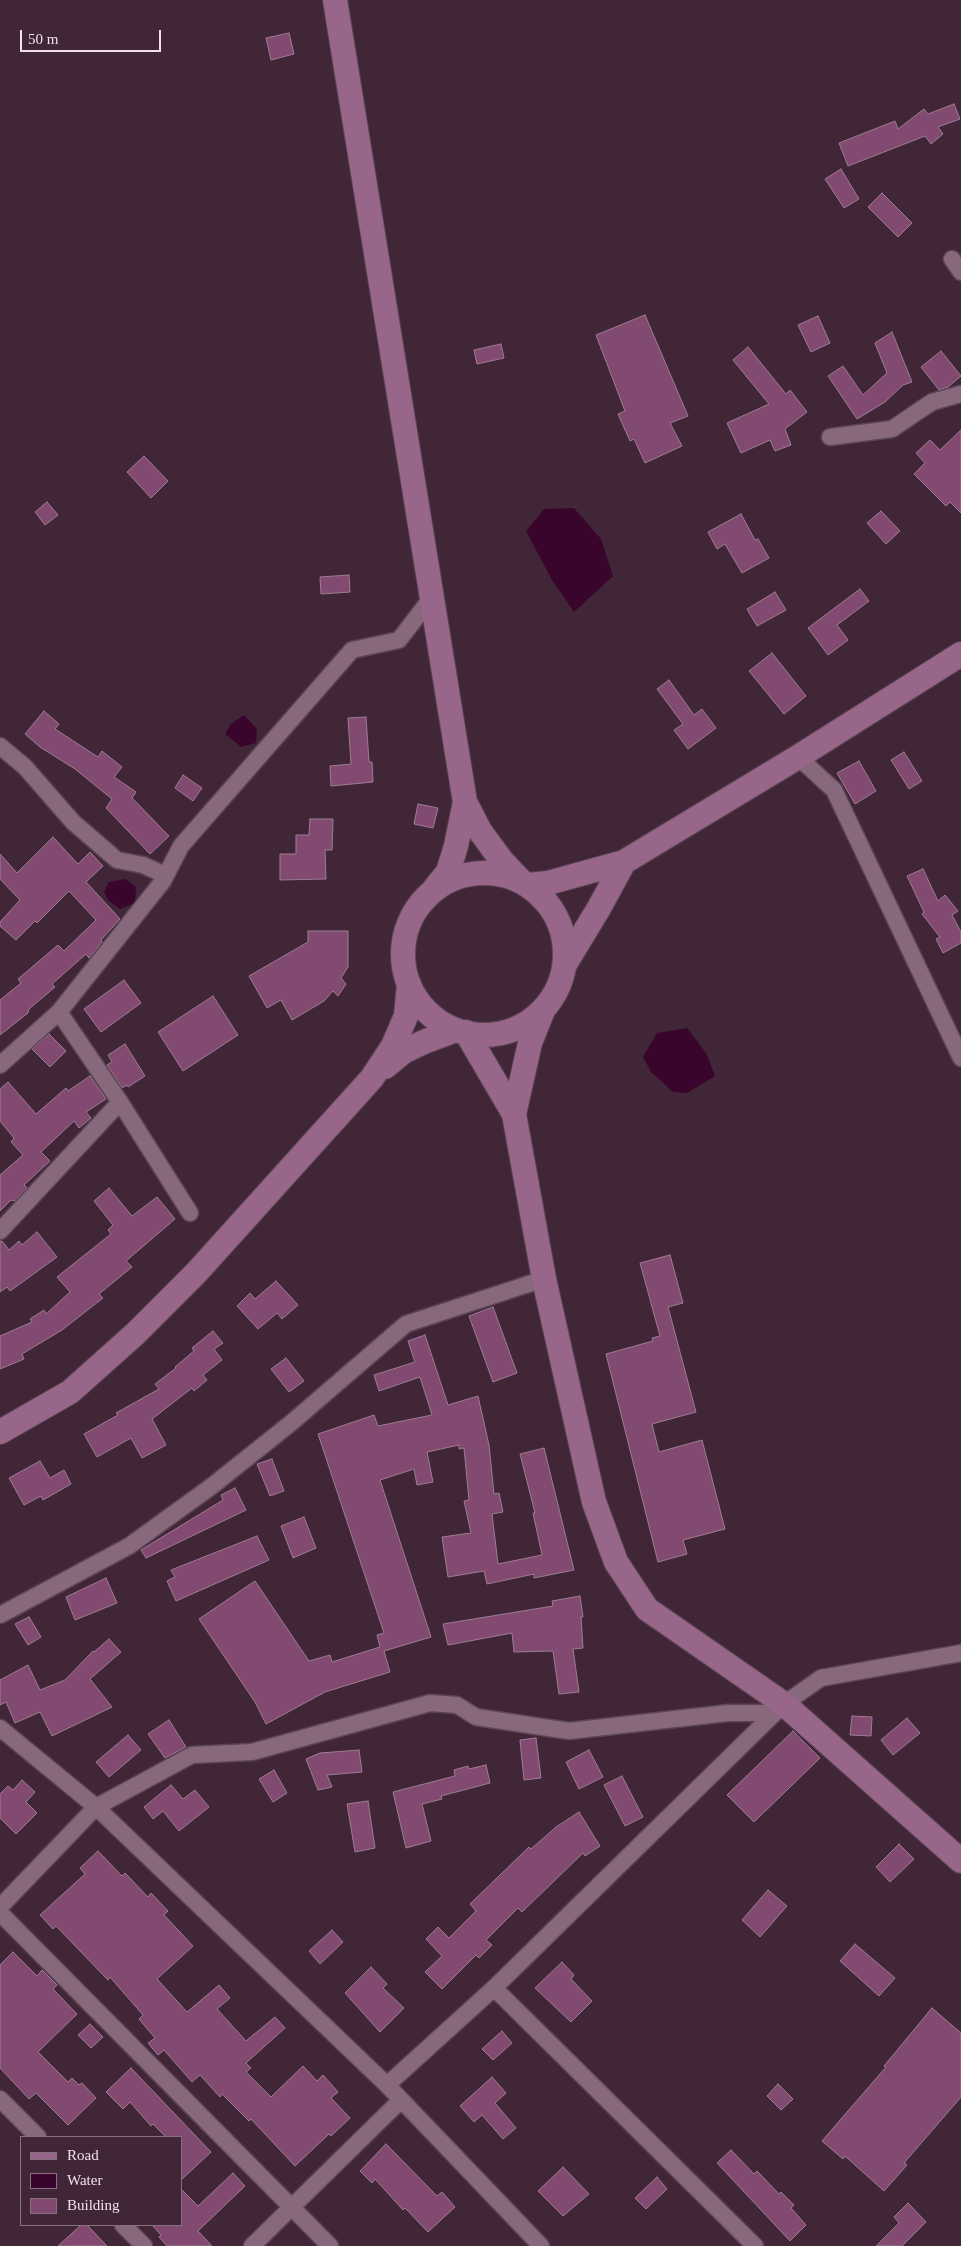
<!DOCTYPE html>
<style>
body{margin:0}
#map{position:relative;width:961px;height:2246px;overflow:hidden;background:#412638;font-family:"Times New Roman",serif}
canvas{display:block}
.legend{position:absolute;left:20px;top:2136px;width:162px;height:90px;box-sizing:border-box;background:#412638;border:1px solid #887080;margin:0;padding:6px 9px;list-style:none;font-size:15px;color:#f2e0eb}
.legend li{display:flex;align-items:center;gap:10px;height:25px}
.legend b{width:25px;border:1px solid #887080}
.scale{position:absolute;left:20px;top:30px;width:141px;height:22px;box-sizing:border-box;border:2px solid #f2e0eb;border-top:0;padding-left:6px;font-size:15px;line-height:18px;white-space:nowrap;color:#f2e0eb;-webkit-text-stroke:4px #412638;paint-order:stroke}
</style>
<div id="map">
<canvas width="961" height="2246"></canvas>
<ul class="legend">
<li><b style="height:6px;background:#986688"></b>Road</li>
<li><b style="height:14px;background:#39052d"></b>Water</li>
<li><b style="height:14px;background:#834a71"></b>Building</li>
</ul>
<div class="scale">50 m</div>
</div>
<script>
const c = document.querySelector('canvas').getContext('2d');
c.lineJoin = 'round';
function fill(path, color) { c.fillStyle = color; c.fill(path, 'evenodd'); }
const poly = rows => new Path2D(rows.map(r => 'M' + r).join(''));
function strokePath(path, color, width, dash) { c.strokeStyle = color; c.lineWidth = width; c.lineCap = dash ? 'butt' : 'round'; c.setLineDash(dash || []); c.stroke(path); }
fill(poly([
 [574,508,601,539,613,576,574,612,552,580,526,531,544,509],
 [244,715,257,729,256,743,241,747,225,734,231,724],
 [126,879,136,887,135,903,120,909,108,900,104,892,109,882],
 [687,1028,706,1053,715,1076,687,1093,673,1092,651,1072,643,1057,657,1033]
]), '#39052d');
const building = poly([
 [289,33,294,54,271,60,266,38,289,33],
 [954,104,960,119,938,127,943,134,931,144,925,136,848,166,839,143,895,121,898,129,924,109,928,114,954,104],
 [841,169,859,199,844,208,825,179,841,169],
 [882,193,912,223,898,237,868,207,882,193],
 [645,315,688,416,670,423,682,446,645,463,634,439,630,441,618,414,625,411,596,335,645,315],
 [818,316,830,343,811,352,798,325,818,316],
 [892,332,912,382,903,385,885,402,857,419,828,376,843,366,863,395,887,373,875,343,892,332],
 [501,344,504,358,477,364,474,350,501,344],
 [748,347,786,394,790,390,807,412,785,429,791,445,775,451,770,440,741,453,727,423,769,404,733,360,748,347],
 [941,351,961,376,948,387,939,390,921,367,941,351],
 [961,430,961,513,950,502,946,506,914,474,925,463,916,453,930,440,940,450,961,430],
 [144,456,168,481,151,498,127,472,144,456],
 [47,502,58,515,45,525,35,512,47,502],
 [881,511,900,531,886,544,867,523,881,511],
 [741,514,755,540,758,539,769,558,742,573,725,544,717,549,708,532,741,514],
 [349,575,350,592,321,594,320,577,349,575],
 [860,589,869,601,837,625,848,640,828,655,808,628,860,589],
 [775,592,786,610,757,626,747,609,775,592],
 [772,653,806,696,784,714,749,671,772,653],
 [669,680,694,715,702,709,716,728,688,749,674,730,683,724,657,689,669,680],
 [44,711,59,724,55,729,98,757,102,751,122,767,114,777,136,792,132,798,169,836,150,854,106,808,112,799,75,769,40,747,25,734,44,711],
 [366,717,369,762,372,762,373,782,331,786,330,766,351,764,348,718,366,717],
 [904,752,922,781,909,789,891,760,904,752],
 [859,761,876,791,855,804,837,773,859,761],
 [183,775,202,788,193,801,175,788,183,775],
 [418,804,438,808,433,828,414,824,418,804],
 [310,819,333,819,332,850,325,850,326,879,280,880,280,854,296,854,296,835,309,835,310,819],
 [53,837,78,864,90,852,103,866,86,882,120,919,101,940,102,942,89,958,86,954,52,984,55,987,29,1009,28,1013,0,1035,0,1000,21,983,18,979,58,945,64,951,96,920,69,891,37,923,35,921,16,940,0,926,0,922,20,900,0,879,0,854,17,873,53,837],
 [923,869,938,901,945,895,958,911,952,915,961,932,961,943,943,953,936,939,940,937,922,914,924,912,907,876,923,869],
 [308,931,348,931,348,967,341,978,346,984,338,996,333,991,324,1001,292,1020,281,1000,267,1008,249,976,308,942,308,931],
 [124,980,141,1003,101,1032,84,1009,124,980],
 [213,996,238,1035,183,1071,158,1032,213,996],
 [49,1034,66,1051,50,1067,32,1049,49,1034],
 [125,1044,145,1076,128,1087,127,1085,122,1088,107,1065,112,1062,108,1055,125,1044],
 [90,1076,106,1099,86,1112,91,1118,79,1128,74,1121,41,1152,50,1161,24,1185,27,1188,15,1201,11,1200,0,1211,0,1175,23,1155,11,1142,14,1138,0,1121,0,1089,8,1082,36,1114,66,1088,68,1091,90,1076],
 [109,1188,132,1216,157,1197,175,1219,126,1261,132,1267,99,1294,103,1298,62,1330,22,1354,24,1359,0,1369,0,1336,32,1322,30,1319,44,1310,46,1314,70,1292,57,1277,111,1234,108,1230,113,1225,94,1201,109,1188],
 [37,1232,57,1257,10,1291,7,1287,0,1292,0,1241,2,1241,9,1250,19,1241,22,1245,37,1232],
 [670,1255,683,1303,668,1307,696,1412,652,1424,659,1452,702,1440,725,1529,683,1540,687,1554,658,1562,606,1354,653,1341,652,1338,660,1336,640,1263,670,1255],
 [276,1281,298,1305,282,1319,277,1313,258,1329,237,1306,250,1293,255,1299,276,1281],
 [493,1307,517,1373,493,1382,469,1316,493,1307],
 [213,1331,223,1343,214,1349,222,1360,203,1375,207,1380,194,1391,192,1388,152,1419,166,1445,142,1458,131,1438,97,1457,84,1434,118,1415,116,1413,159,1389,155,1384,176,1368,175,1367,194,1351,192,1348,213,1331],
 [425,1335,448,1405,478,1396,489,1445,494,1494,499,1493,503,1512,492,1514,498,1564,542,1555,533,1513,535,1513,520,1454,544,1448,574,1570,534,1578,534,1574,487,1584,484,1571,448,1577,442,1537,471,1533,464,1501,469,1500,464,1448,459,1449,459,1445,427,1452,433,1482,417,1485,414,1469,380,1480,431,1637,384,1651,390,1672,325,1692,266,1724,255,1702,199,1619,255,1581,309,1661,330,1655,332,1662,380,1647,377,1635,384,1633,318,1434,374,1415,378,1426,432,1415,420,1377,379,1391,374,1375,415,1362,408,1341,425,1335],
 [286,1358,304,1381,289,1392,271,1369,286,1358],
 [272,1459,284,1491,270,1496,257,1464,272,1459],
 [40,1461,50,1478,64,1470,71,1484,43,1500,41,1496,24,1505,9,1478,40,1461],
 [235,1488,246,1510,146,1558,141,1550,223,1500,221,1495,235,1488],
 [304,1517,316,1548,293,1558,281,1526,304,1517],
 [257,1536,269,1560,176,1601,167,1581,175,1577,171,1570,257,1536],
 [106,1578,117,1603,75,1620,66,1597,106,1578],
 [580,1596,583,1617,581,1617,583,1648,573,1649,579,1692,559,1694,553,1651,514,1652,512,1633,448,1645,443,1624,553,1606,552,1601,580,1596],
 [29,1617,41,1637,28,1645,15,1624,29,1617],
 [109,1639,121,1652,90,1679,112,1707,52,1736,40,1712,15,1723,6,1702,0,1705,0,1680,28,1665,40,1690,65,1680,93,1651,94,1652,109,1639],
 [852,1716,872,1717,871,1736,850,1735,852,1716],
 [907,1718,920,1733,893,1755,881,1740,907,1718],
 [169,1720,186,1747,165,1758,148,1734,169,1720],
 [793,1731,820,1758,754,1822,727,1795,793,1731],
 [128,1735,141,1750,109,1777,96,1762,128,1735],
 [536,1738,541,1778,524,1780,520,1740,536,1738],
 [359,1750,362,1772,327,1775,332,1787,318,1790,306,1759,320,1753,359,1750],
 [589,1750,603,1777,579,1789,566,1762,589,1750],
 [486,1765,490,1783,441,1796,442,1799,422,1804,431,1841,406,1848,393,1792,455,1776,454,1770,468,1766,469,1769,486,1765],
 [274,1770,287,1793,273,1802,259,1779,274,1770],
 [622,1776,643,1817,625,1826,604,1785,622,1776],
 [22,1780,35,1792,26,1802,37,1813,16,1834,0,1818,0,1794,8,1786,13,1790,22,1780],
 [171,1785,183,1799,195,1790,209,1807,179,1831,163,1811,153,1819,144,1807,171,1785],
 [368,1801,375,1848,355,1852,347,1804,368,1801],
 [579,1812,600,1846,585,1856,583,1853,522,1912,518,1908,486,1940,492,1945,479,1958,476,1955,442,1989,425,1972,442,1956,426,1939,438,1927,449,1938,476,1911,470,1904,529,1847,531,1849,556,1827,579,1812],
 [899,1844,914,1859,890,1882,876,1867,899,1844],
 [98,1851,122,1876,125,1873,148,1897,151,1893,168,1911,164,1915,193,1946,157,1979,187,2012,219,1985,230,1998,217,2009,246,2041,275,2017,285,2028,246,2063,251,2068,246,2072,271,2097,303,2066,317,2081,323,2075,338,2092,331,2098,350,2118,331,2136,329,2134,295,2166,251,2119,249,2121,222,2094,220,2097,200,2075,192,2082,164,2050,158,2055,148,2043,155,2038,139,2019,143,2015,110,1977,108,1980,56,1926,53,1929,40,1915,85,1874,80,1868,98,1851],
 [768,1890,787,1906,760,1937,742,1920,768,1890],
 [332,1930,343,1942,320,1964,309,1951,332,1930],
 [855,1944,895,1978,879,1996,840,1961,855,1944],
 [13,1952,37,1976,42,1970,57,1985,53,1989,77,2014,38,2052,68,2082,72,2078,79,2085,82,2083,96,2098,68,2125,36,2093,29,2099,0,2068,0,1965,13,1952],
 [562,1962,574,1975,571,1979,592,2001,571,2022,535,1988,562,1962],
 [371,1967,387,1984,383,1988,404,2008,380,2032,345,1993,371,1967],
 [932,2008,961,2033,961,2097,904,2163,907,2165,884,2191,845,2156,843,2159,822,2141,886,2067,884,2066,932,2008],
 [90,2024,103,2037,91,2048,78,2035,90,2024],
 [502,2031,512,2043,493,2060,482,2049,502,2031],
 [131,2068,211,2152,181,2180,181,2137,166,2137,153,2124,151,2126,130,2102,123,2109,106,2092,131,2068],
 [492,2077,506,2093,495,2103,516,2128,503,2139,482,2115,474,2122,460,2106,492,2077],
 [778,2084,793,2099,781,2110,767,2096,778,2084],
 [386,2144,437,2196,442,2192,455,2207,428,2232,405,2208,403,2210,375,2179,372,2183,360,2171,386,2144],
 [731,2150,754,2174,757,2171,779,2194,781,2192,794,2205,791,2208,806,2225,790,2241,717,2163,731,2150],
 [563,2167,589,2194,563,2216,538,2191,563,2167],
 [233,2173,245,2186,198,2231,212,2246,167,2246,159,2237,161,2235,152,2225,181,2225,181,2189,198,2206,233,2173],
 [657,2177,667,2189,646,2209,635,2198,657,2177],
 [908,2203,926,2222,902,2246,876,2246,899,2223,894,2217,908,2203],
 [81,2225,87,2225,107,2246,58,2246,81,2225]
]);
fill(building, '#834a71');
strokePath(building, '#9d7d92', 1);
const street = poly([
 [952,259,961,272],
 [830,437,892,429,932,402,961,394],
 [0,746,25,767,73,822,117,860,143,865,165,875],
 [798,757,834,790,961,1058],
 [59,1012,120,1102,190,1213],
 [0,1065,59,1012,163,881,181,846,352,650,399,640,432,597],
 [0,1231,120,1102],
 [0,1615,129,1546,212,1486,291,1423,406,1324,544,1279],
 [0,1728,96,1807,387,2085,541,2246],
 [0,1907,96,1807,192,1755,252,1752,430,1703,457,1705,476,1717,569,1731,728,1713,775,1713],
 [0,1913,330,2246],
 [494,1988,755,2246],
 [387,2085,494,1988,784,1704,821,1678,961,1653],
 [0,2099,38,2137],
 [123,2225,144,2246],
 [252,2246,401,2100]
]);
const secondary = poly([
 [335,0,465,802,480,831,502,861,522,882],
 '403 954a81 81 0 1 1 162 0a81 81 0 1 1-162 0Z',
 [528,885,548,883,624,862,798,757,961,654],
 [435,888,448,872,456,846,465,802],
 [565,964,599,908,624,862],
 [466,1032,514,1114,544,1279,594,1502,616,1562,647,1609,784,1704,961,1861],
 [385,1067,403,1052,426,1041,456,1030],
 [514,1114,530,1043,543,1010],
 [0,1432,70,1392,135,1334,197,1272,372,1078,393,1046,406,1016,409,984]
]);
strokePath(street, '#5b4554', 19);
strokePath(secondary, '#5b4554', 26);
strokePath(street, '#87687c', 16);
strokePath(secondary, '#986688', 24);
</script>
